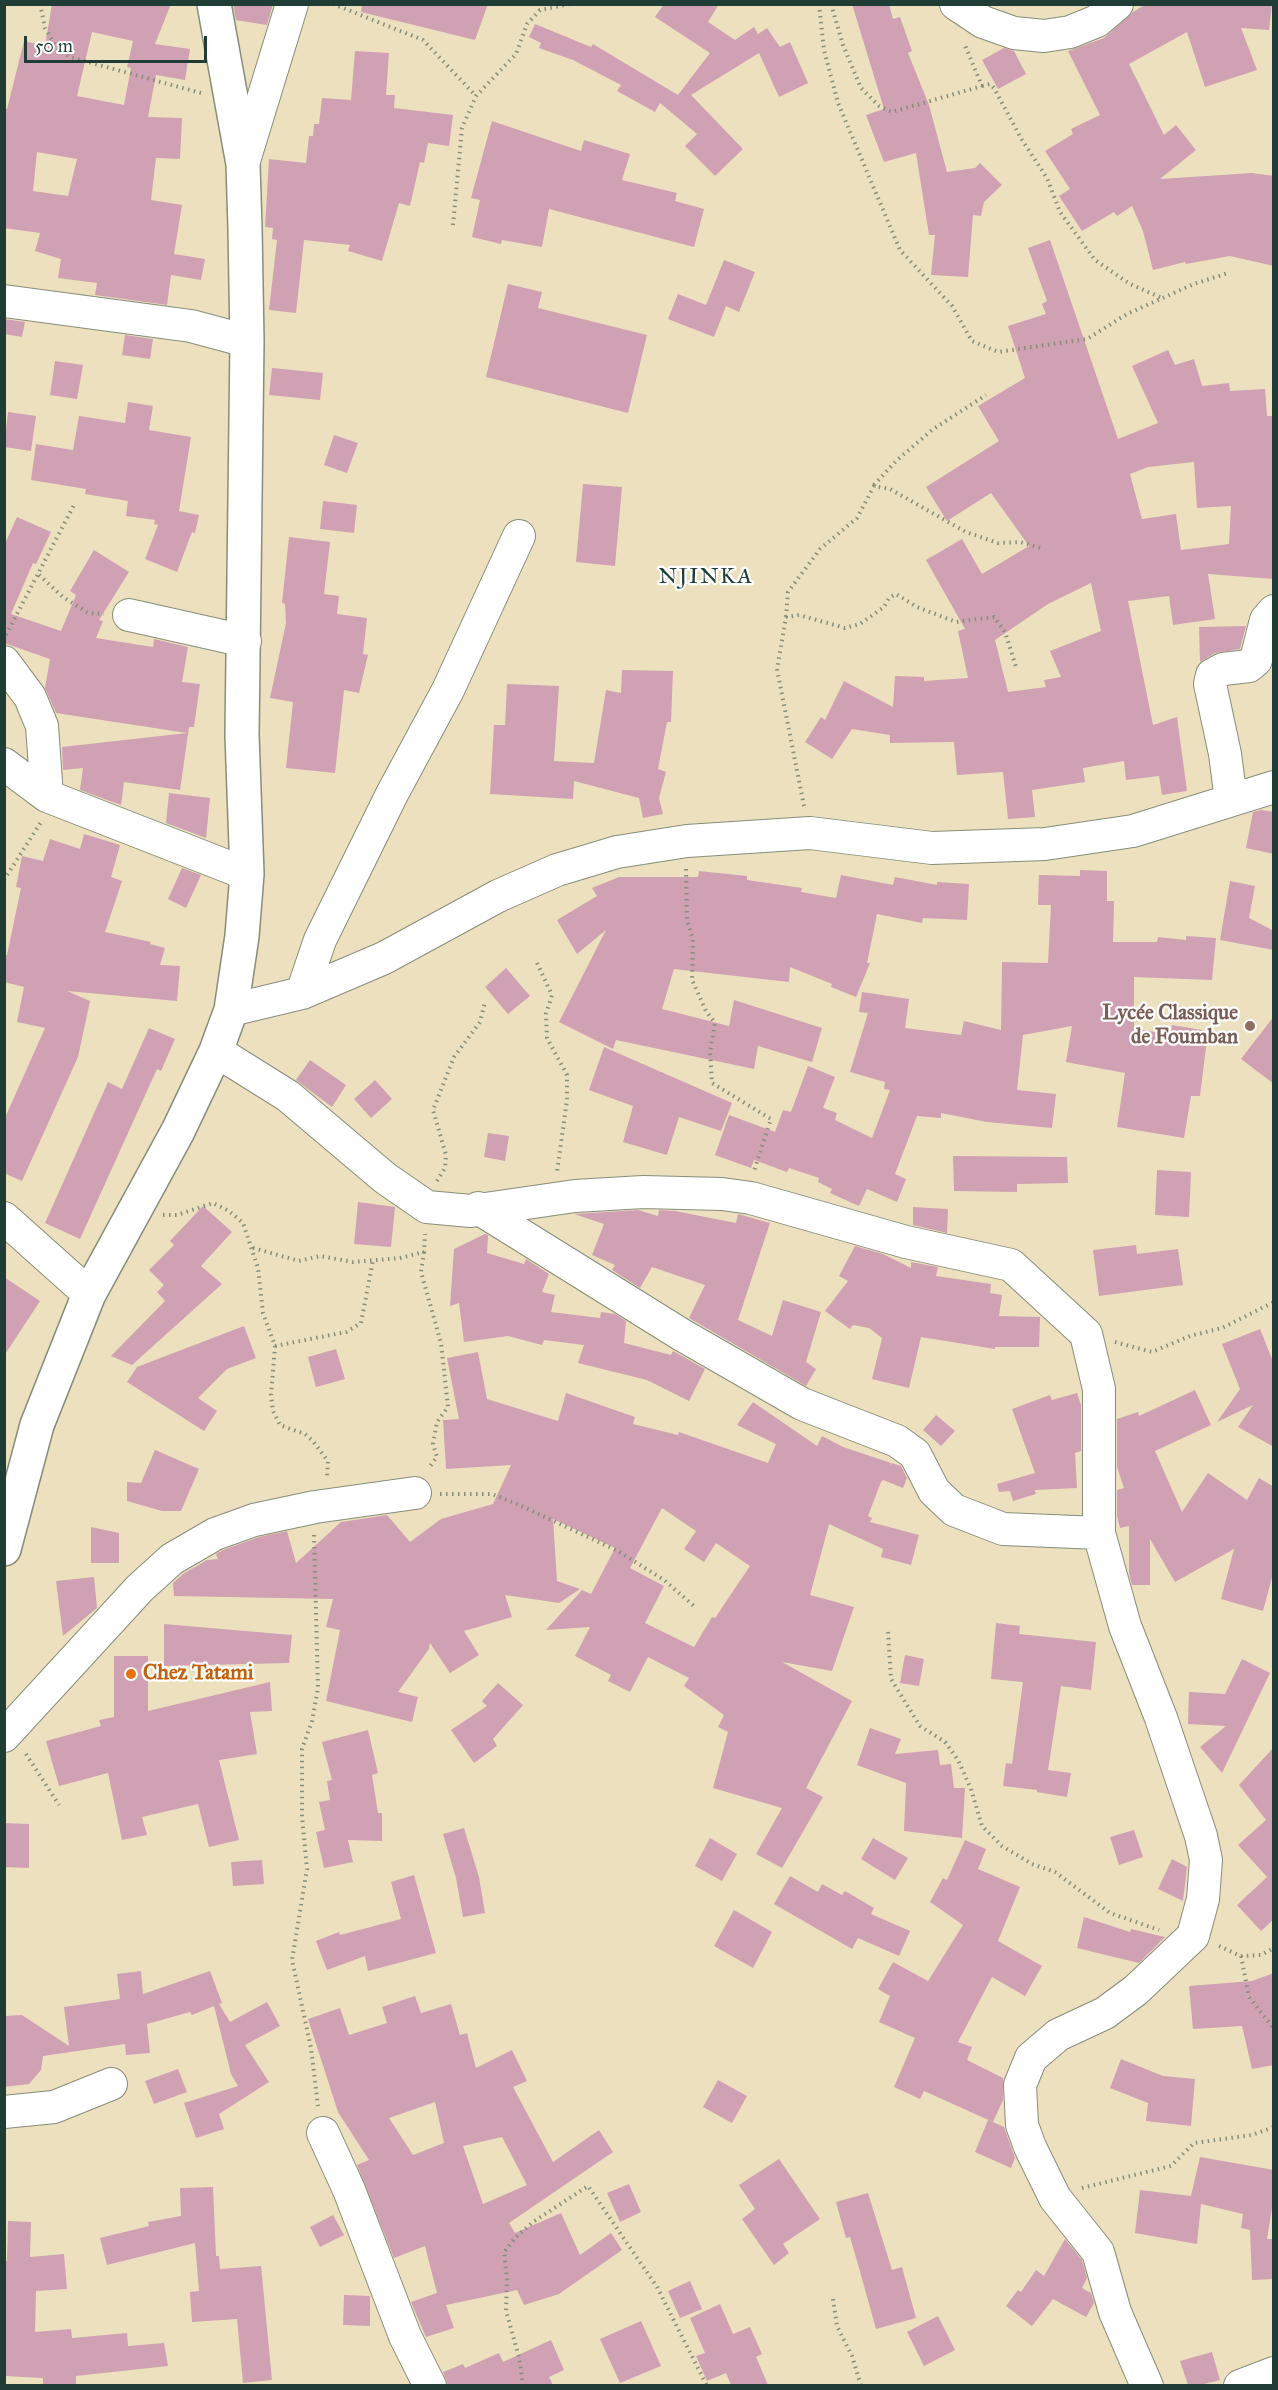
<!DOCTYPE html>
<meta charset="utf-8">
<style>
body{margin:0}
#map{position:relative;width:1278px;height:2390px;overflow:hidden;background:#ede0bf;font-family:"IM FELL Great Primer",serif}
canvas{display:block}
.frame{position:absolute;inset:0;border:6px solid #1f3d34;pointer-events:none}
.scale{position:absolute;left:24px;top:36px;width:183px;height:27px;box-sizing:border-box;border:3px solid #1f3d34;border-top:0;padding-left:8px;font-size:18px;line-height:21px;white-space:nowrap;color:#1f3d34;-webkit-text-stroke:4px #fff;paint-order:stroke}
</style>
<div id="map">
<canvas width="1278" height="2390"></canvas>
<div class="frame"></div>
<div class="scale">50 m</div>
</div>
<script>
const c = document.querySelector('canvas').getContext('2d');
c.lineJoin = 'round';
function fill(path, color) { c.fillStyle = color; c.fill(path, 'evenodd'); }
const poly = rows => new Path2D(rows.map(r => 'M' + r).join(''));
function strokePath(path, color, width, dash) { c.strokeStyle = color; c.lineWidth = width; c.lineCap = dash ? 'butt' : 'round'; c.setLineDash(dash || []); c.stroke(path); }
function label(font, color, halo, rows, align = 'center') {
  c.font = font + ' "IM FELL Great Primer",serif'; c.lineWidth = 4.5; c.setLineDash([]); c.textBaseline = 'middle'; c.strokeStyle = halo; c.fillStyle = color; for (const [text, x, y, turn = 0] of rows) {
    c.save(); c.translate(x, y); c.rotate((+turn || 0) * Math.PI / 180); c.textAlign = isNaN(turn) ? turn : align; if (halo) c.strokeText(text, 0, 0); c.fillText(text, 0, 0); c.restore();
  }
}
fill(poly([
 [52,4,171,4,155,44,190,49,185,80,156,75,148,117,182,118,180,159,156,158,151,200,182,205,174,254,205,259,201,280,171,275,167,305,95,295,97,283,58,278,61,259,35,251,40,233,4,228,4,108,7,109,24,41,45,46],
 [92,32,133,41,127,67,131,68,124,105,77,96],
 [37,152,77,159,68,196,33,191],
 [233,4,273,4,267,25,236,20],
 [362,4,488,4,475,40,361,12],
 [664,4,719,4,708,22,735,40,754,27,758,34,767,28,780,47,790,42,808,83,779,97,759,53,691,95,743,149,715,176,685,146,697,134,660,103,655,112,617,91,621,85,573,60,539,48,541,43,529,37,535,24,591,47,593,44,678,95,710,53,655,17],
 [852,4,889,4,893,19,900,17,912,51,908,53,929,105,947,172,975,168,980,163,1002,185,984,202,981,216,973,215,968,277,931,275,935,235,929,235,916,153,884,162,866,115,884,109],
 [1146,4,1272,4,1269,30,1241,28,1257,70,1205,87,1187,32,1129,64,1164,135,1176,125,1196,150,1160,179,1252,173,1274,176,1274,266,1230,256,1186,264,1185,262,1153,270,1143,231,1132,206,1117,216,1114,212,1082,231,1059,196,1070,189,1045,151,1073,134,1071,129,1100,115,1068,51,1104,38,1133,12],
 [1004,48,1014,51,1026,74,998,89,982,60],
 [355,51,389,53,386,95,395,95,394,108,453,115,449,146,428,143,424,163,420,162,410,206,399,203,382,261,348,251,350,245,304,240,296,313,269,310,277,240,272,239,273,228,265,227,269,159,306,163,309,136,313,136,314,124,319,124,322,98,351,100],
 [492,121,581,151,584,140,630,154,622,180,677,193,675,201,704,209,694,247,549,209,542,247,502,240,501,244,472,237,480,200,471,198],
 [1050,240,1118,439,1158,423,1132,366,1168,350,1175,365,1194,359,1202,386,1229,383,1230,391,1265,389,1267,416,1274,416,1274,579,1208,574,1215,619,1173,625,1169,596,1128,601,1153,725,1177,717,1187,791,1162,795,1159,776,1126,780,1124,761,1083,768,1085,782,1032,790,1035,817,1008,819,1003,772,957,775,954,742,890,743,890,735,852,729,832,759,805,742,821,717,825,720,844,681,893,707,895,676,924,677,924,681,968,678,958,631,965,629,926,560,962,539,982,574,1029,546,991,493,947,521,926,487,999,441,978,406,1025,378,1008,326,1046,314,1042,304,1047,301,1028,248],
 [1194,462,1197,508,1231,506,1229,544,1181,550,1176,514,1142,519,1130,474,1148,467],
 [1091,583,1101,631,1050,651,1061,677,1044,680,1046,687,1008,692,995,640,1048,604],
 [724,260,755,272,739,312,726,306,714,337,668,319,678,294,706,305],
 [508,284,542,292,538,308,647,335,628,413,486,377],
 [4,319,25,322,22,337,4,334],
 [125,335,153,339,150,359,122,355],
 [55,361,83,365,77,399,50,395],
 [272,368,323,373,320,400,269,395],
 [128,402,153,406,149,430,191,437,179,511,199,515,195,533,192,532,177,572,145,559,158,525,154,524,155,520,126,516,128,501,85,494,86,489,31,480,36,444,73,450,79,416,125,423],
 [8,412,36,416,31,451,4,447],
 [334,435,358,443,347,473,324,465],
 [583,484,622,487,615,566,576,562],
 [323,501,357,505,354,533,320,529],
 [17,517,51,532,36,564,33,563,11,614,61,631,76,595,70,591,94,550,129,572,99,620,103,621,96,638,153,647,154,639,188,647,182,682,200,684,194,727,189,727,180,790,124,782,121,805,80,790,83,768,63,770,62,747,187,733,56,713,45,688,50,659,4,643,4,546],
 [289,537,330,542,324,594,339,596,337,614,367,618,363,654,368,655,359,693,344,690,335,773,286,768,293,702,270,698,286,623,285,604,282,603],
 [1246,626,1240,649,1215,653,1200,662,1199,627],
 [622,670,673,671,671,722,667,722,658,769,666,772,659,798,663,814,643,818,639,798,574,781,573,799,490,794,494,725,505,725,507,684,559,686,554,761,594,763,606,690,621,693],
 [169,793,210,798,206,838,166,823],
 [1262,810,1274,812,1274,854,1246,848,1253,812],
 [84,834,120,845,111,877,122,881,105,932,151,942,150,944,165,948,160,965,180,966,177,1001,67,991,90,1001,78,1057,22,1181,4,1173,4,1120,45,1028,17,1022,24,987,4,982,4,955,7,955,21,888,16,887,22,856,43,861,50,839,80,849],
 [182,868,201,875,186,908,168,899],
 [1080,870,1107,871,1107,901,1114,901,1113,942,1157,942,1158,937,1186,940,1186,936,1216,938,1212,980,1134,977,1134,1028,1171,1035,1172,1025,1208,1031,1200,1096,1191,1096,1184,1138,1117,1127,1125,1073,1066,1062,1072,1026,1023,1035,1017,1090,1056,1094,1052,1128,987,1122,941,1113,941,1118,917,1116,895,1174,906,1179,897,1202,867,1189,859,1206,830,1193,832,1189,818,1182,819,1178,789,1168,787,1172,754,1160,751,1168,715,1155,729,1115,775,1132,783,1110,791,1112,808,1066,835,1077,823,1108,837,1113,835,1120,872,1138,890,1090,884,1089,885,1082,850,1072,868,1013,859,1012,862,992,909,999,905,1028,961,1035,964,1021,1001,1030,1002,962,1048,963,1051,905,1038,905,1039,875,1080,876],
 [699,871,747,876,747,880,802,888,801,892,836,898,841,875,893,885,895,877,937,885,937,882,969,884,967,920,923,918,922,923,877,914,867,963,870,963,856,997,831,987,832,984,790,967,789,982,674,969,662,1009,729,1026,734,1000,822,1028,812,1062,758,1046,754,1069,616,1040,613,1049,559,1022,606,930,577,954,557,920,597,896,592,888,619,877,698,877],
 [1230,881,1255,886,1249,918,1274,931,1274,950,1220,940],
 [506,968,530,996,508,1014,485,987],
 [1274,1016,1274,1084,1241,1059],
 [149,1028,175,1039,161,1071,157,1069,80,1239,45,1223,108,1082,122,1089],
 [604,1047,732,1103,721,1131,679,1117,667,1155,623,1142,633,1106,589,1090],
 [310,1060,346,1085,332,1107,296,1080],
 [375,1080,392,1099,371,1118,354,1099],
 [488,1133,509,1136,505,1161,484,1157],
 [953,1156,1067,1157,1068,1183,1017,1184,1017,1192,954,1191],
 [1157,1170,1191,1172,1189,1217,1155,1215],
 [358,1202,395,1207,391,1247,354,1244],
 [203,1206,232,1232,201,1266,222,1284,132,1365,111,1356,165,1301,157,1292,164,1285,149,1270,174,1245,170,1241],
 [913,1207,948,1209,947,1233,913,1225],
 [638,1210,658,1216,659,1210,675,1211,736,1223,738,1214,770,1223,738,1320,772,1336,783,1300,821,1312,806,1362,816,1369,806,1386,689,1318,705,1285,652,1267,640,1288,612,1270,615,1265,592,1255,604,1224,574,1214],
 [485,1234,488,1235,487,1253,524,1264,526,1259,549,1274,542,1292,555,1295,551,1312,600,1318,601,1312,615,1314,626,1321,624,1343,671,1355,673,1351,705,1369,689,1401,647,1380,578,1363,584,1345,544,1340,542,1345,508,1336,464,1342,459,1303,450,1306,454,1249],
 [1136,1245,1137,1254,1178,1249,1183,1285,1099,1296,1093,1250],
 [855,1246,883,1254,911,1268,911,1262,938,1267,936,1276,991,1284,990,1293,1002,1295,999,1316,1040,1317,1039,1347,995,1347,995,1349,921,1337,909,1388,872,1379,882,1338,869,1328,853,1325,850,1329,825,1311,848,1281,839,1276],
 [4,1277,40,1301,4,1356],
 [244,1326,256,1358,227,1369,198,1398,217,1411,204,1431,127,1382,137,1367],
 [1260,1329,1274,1364,1274,1447,1238,1427,1253,1405,1217,1422,1240,1389,1222,1344],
 [336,1349,345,1379,316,1387,308,1357],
 [478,1352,487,1399,558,1421,566,1393,635,1417,633,1424,678,1435,679,1432,768,1463,776,1444,737,1425,753,1402,817,1446,822,1436,843,1447,891,1463,890,1466,892,1463,901,1466,907,1478,903,1488,883,1480,881,1482,868,1516,872,1518,870,1522,919,1535,911,1565,881,1557,883,1549,829,1524,810,1595,854,1607,832,1671,782,1662,852,1701,806,1788,823,1797,782,1868,756,1854,782,1808,713,1788,728,1732,718,1727,724,1715,684,1686,689,1678,648,1657,630,1692,608,1681,611,1675,575,1656,590,1627,546,1630,582,1590,591,1594,615,1548,553,1519,557,1581,580,1589,559,1603,505,1595,512,1617,464,1631,479,1655,450,1673,430,1643,429,1649,398,1692,418,1697,412,1722,326,1701,340,1630,326,1627,333,1599,174,1596,173,1583,183,1574,207,1560,218,1559,216,1554,223,1550,259,1537,287,1531,296,1563,341,1522,387,1515,410,1542,441,1519,493,1504,511,1465,446,1469,443,1420,459,1419,447,1358],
 [662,1508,696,1531,684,1549,704,1562,716,1543,750,1566,715,1618,712,1617,694,1647,645,1623,664,1586,630,1568],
 [1195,1390,1211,1425,1155,1451,1182,1512,1208,1473,1247,1500,1259,1478,1274,1487,1274,1570,1263,1611,1221,1599,1234,1549,1175,1582,1150,1539,1150,1585,1132,1585,1129,1573,1129,1526,1120,1528,1117,1516,1117,1490,1124,1488,1117,1467,1117,1419,1138,1412,1139,1416],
 [1077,1393,1081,1405,1081,1451,1075,1453,1077,1488,1035,1490,1036,1494,1013,1501,1010,1491,999,1492,997,1484,1035,1473,1012,1409,1050,1395,1052,1400],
 [936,1415,955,1431,941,1446,923,1430],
 [155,1450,199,1469,181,1511,162,1511,127,1501,127,1482,141,1483],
 [91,1527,119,1533,119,1563,91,1563],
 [94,1577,97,1608,63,1636,56,1581],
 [996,1623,1020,1626,1019,1634,1096,1642,1091,1690,1061,1686,1048,1770,1071,1773,1067,1797,1037,1792,1037,1790,1003,1786,1006,1763,1012,1764,1023,1682,991,1679],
 [164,1624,292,1635,289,1663,164,1666],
 [905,1655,924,1659,919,1686,900,1683],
 [114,1656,148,1656,148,1711,270,1682,272,1711,250,1712,257,1754,219,1760,239,1840,209,1847,198,1804,142,1817,147,1835,122,1840,108,1773,59,1786,46,1741,101,1726,99,1720,114,1717],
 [1242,1659,1270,1673,1222,1773,1200,1747,1226,1726,1188,1724,1189,1692,1225,1694],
 [498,1683,523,1705,493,1739,497,1746,474,1763,451,1730,487,1706,482,1701],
 [870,1728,901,1739,895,1754,938,1750,940,1765,951,1764,954,1788,965,1788,962,1838,904,1831,906,1783,857,1765],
 [368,1730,378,1773,372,1775,378,1813,382,1813,382,1841,348,1840,353,1862,324,1868,316,1832,325,1830,319,1802,330,1800,327,1781,332,1780,322,1742],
 [1274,1747,1274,1919,1261,1931,1237,1905,1267,1877,1238,1845,1266,1820,1239,1785],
 [4,1823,29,1824,29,1868,4,1867],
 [464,1828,479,1877,485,1913,463,1917,456,1878,443,1834],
 [1134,1830,1143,1857,1119,1865,1110,1837],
 [710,1838,737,1854,722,1881,695,1866],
 [873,1838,908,1858,895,1880,861,1859],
 [965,1840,986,1849,978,1869,1020,1887,998,1941,1042,1966,1025,1996,992,1977,958,2042,972,2047,967,2060,1003,2078,1003,2100,993,2122,924,2091,920,2099,894,2087,915,2038,879,2022,890,1996,878,1989,893,1962,928,1981,963,1925,930,1902,943,1878,947,1880],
 [1172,1859,1187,1867,1183,1901,1158,1889],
 [262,1860,264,1884,233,1886,231,1862],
 [414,1875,436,1953,368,1971,365,1956,327,1970,316,1941,339,1932,340,1935,401,1919,391,1882],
 [790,1876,818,1892,822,1884,842,1895,845,1891,874,1908,871,1914,910,1931,899,1956,858,1938,852,1949,774,1904],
 [734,1910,772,1932,753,1968,714,1946],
 [1084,1917,1130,1932,1131,1929,1165,1937,1139,1963,1077,1948],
 [141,1971,143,1994,210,1971,222,2003,219,2004,230,2022,267,2002,280,2026,245,2045,269,2082,219,2114,224,2129,196,2138,184,2103,238,2086,231,2074,214,2006,192,2015,190,2012,147,2024,150,2053,126,2055,125,2044,43,2056,41,2070,29,2084,4,2087,4,2016,22,2015,69,2046,64,2007,120,1999,117,1974],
 [1274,1973,1274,2065,1252,2069,1242,2026,1193,2029,1189,1986,1252,1981],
 [415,1996,421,2013,451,2004,460,2035,467,2033,476,2068,512,2050,527,2081,513,2087,553,2162,599,2130,613,2152,509,2223,515,2233,561,2213,580,2255,611,2233,622,2250,559,2294,524,2305,517,2290,446,2305,454,2328,426,2337,411,2302,437,2293,425,2246,394,2258,357,2165,369,2160,338,2112,308,2019,340,2008,349,2035,387,2023,382,2007],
 [435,2102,444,2143,413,2155,389,2118],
 [502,2137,527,2185,483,2204,463,2146],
 [1121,2059,1163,2076,1195,2079,1191,2126,1146,2121,1148,2103,1110,2088],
 [178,2069,187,2092,154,2104,145,2081],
 [718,2080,747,2096,732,2123,703,2107],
 [988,2120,1004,2127,1015,2158,1011,2168,975,2152],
 [1200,2157,1274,2170,1274,2196,1267,2239,1274,2239,1274,2279,1252,2280,1250,2230,1241,2228,1243,2214,1201,2204,1197,2244,1135,2233,1140,2190,1191,2196],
 [779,2159,820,2219,783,2244,789,2253,774,2265,742,2219,755,2209,739,2185],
 [629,2184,641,2212,620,2222,607,2193],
 [213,2187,216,2256,219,2256,220,2269,261,2266,272,2380,243,2383,237,2319,192,2322,190,2292,199,2291,195,2243,107,2265,100,2238,149,2226,148,2222,181,2216,180,2188],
 [868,2193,892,2270,902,2267,916,2318,876,2329,859,2268,850,2237,846,2238,836,2202],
 [333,2215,344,2235,320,2247,310,2227],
 [8,2221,31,2222,30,2257,64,2254,67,2289,36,2291,35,2332,71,2329,72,2338,127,2333,128,2346,164,2343,168,2366,76,2376,76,2385,43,2385,43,2378,4,2376,4,2261,7,2261],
 [1065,2239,1082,2260,1087,2278,1082,2288,1091,2293,1094,2303,1086,2317,1053,2299,1032,2326,1006,2306,1018,2290,1021,2292,1036,2270,1044,2276],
 [690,2281,702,2309,680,2318,668,2291],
 [344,2295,370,2296,370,2326,343,2325],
 [720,2304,733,2334,750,2327,762,2354,756,2357,768,2385,731,2385,726,2373,707,2381,696,2356,705,2353,690,2318],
 [938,2316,955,2350,924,2366,907,2332],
 [641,2321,661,2366,620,2383,600,2339],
 [551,2340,564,2370,549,2377,553,2385,448,2385,443,2372,463,2364,465,2368,499,2353,503,2362],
 [1212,2352,1220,2380,1200,2385,1188,2385,1180,2361]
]), '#d0a1b2');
const minor = poly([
 [956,4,983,22,1014,33,1044,36,1070,32,1097,21,1117,4],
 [243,164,292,4],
 [4,301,191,326,247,341],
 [129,615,245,641],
 [4,662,30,697,42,726,47,796],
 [4,764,47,796,247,874],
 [1231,800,1225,754,1210,684,1212,675,1223,669,1249,666,1256,660,1266,620,1274,611],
 [302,993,320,940,392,794,448,690,519,536],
 [231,1010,302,993,384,958,498,896,557,870,617,852,687,841,810,833,932,848,1045,844,1133,831,1274,787],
 [216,1051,288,1096,385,1178,427,1207,471,1211,575,1196,643,1192,722,1194,751,1198,906,1242,1011,1265,1086,1334,1099,1389,1099,1533,1125,1626,1161,1718,1201,1836,1206,1860,1203,1899,1193,1936,1136,1990,1105,2013,1058,2035,1031,2058,1020,2085,1022,2125,1030,2147,1055,2198,1098,2252,1115,2312,1147,2386],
 [478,1208,682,1335,802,1404,897,1441,915,1454,934,1491,954,1510,1003,1529,1099,1533],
 [4,1218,89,1294],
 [4,1736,140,1588,172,1559,215,1534,254,1520,315,1507,415,1493],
 [4,2112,54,2107,111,2084],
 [323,2133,349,2190,405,2336,430,2386],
 [1240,2386,1274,2373]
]);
const major = poly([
 [4,1549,37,1425,89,1294,178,1131,216,1051,231,1010,242,936,247,874,242,735,247,341,245,228,243,164,214,4]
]);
strokePath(minor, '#868e7a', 34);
strokePath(major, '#868e7a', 36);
strokePath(poly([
 [40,4,45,28,56,47,70,57,201,93],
 [333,4,423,40,476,96],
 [819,4,824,50,838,103,900,250,952,306,972,341,998,352,1087,339,1127,314,1194,284,1228,273],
 [831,4,843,45,861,88,879,106,892,112,982,86,964,43],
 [982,86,990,84,994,88,1022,140,1047,178,1060,212,1095,260,1130,284,1162,298],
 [453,225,462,128,476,96,516,54,527,24,540,10,570,4],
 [874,485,896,461,932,430,986,395],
 [39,575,63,597,88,613,104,614],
 [786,617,788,592,820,549,857,518,874,486,890,489,966,532,998,543,1020,542,1041,548],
 [6,635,75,503],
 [804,806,777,669,786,617,799,615,845,628,860,624,884,607,889,598,896,594,917,607,956,622,994,617,1005,632,1017,670],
 [686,869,687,920,693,940,692,980,706,1011,715,1023,710,1052,712,1083,771,1119,754,1171],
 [4,880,41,822],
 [537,963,552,995,546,1014,547,1038,567,1075,567,1100,557,1172],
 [437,1181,445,1168,446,1155,433,1110,454,1057,480,1022,485,1002],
 [163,1215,177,1215,213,1203,229,1211,243,1223,258,1268,263,1313,275,1346,271,1395,273,1411,280,1425,305,1434,312,1440,328,1461,327,1478],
 [253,1248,299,1261,320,1256,353,1262,400,1258,424,1252,425,1234],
 [424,1252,421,1272,441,1343,448,1407,437,1422,433,1444,437,1457,428,1469],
 [1115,1342,1152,1352,1190,1336,1222,1328,1274,1302],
 [275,1346,346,1332,361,1323,373,1260],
 [440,1494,492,1494,517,1504,618,1551,664,1580,694,1606],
 [314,1535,318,1688,312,1721,302,1749,302,1817,307,1869,292,1960,311,2048,318,2106],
 [888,1632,891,1679,920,1726,945,1742,958,1760,971,1789,982,1826,1002,1846,1032,1864,1055,1872,1110,1913,1159,1930],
 [26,1754,59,1805],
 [1219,1946,1241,1956,1261,1955,1274,1948],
 [1241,1956,1249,1997,1274,2029],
 [1082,2188,1171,2166,1194,2143,1252,2135,1274,2127],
 [833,2299,837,2326,852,2356,861,2386],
 [523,2386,519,2357,506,2311,507,2280,504,2252,516,2237,533,2222,588,2186,657,2287,707,2386]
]), '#868e7a', 4, [1.5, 4.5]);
strokePath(minor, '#fff', 32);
strokePath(major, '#fff', 33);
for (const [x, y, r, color] of [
 [1250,1026,6,"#8d6e63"],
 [131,1674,6,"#e8710a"]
]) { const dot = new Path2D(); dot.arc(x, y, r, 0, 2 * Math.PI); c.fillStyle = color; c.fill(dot); strokePath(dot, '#fff', 2); }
label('bold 21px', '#785e54', '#fff', [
 ["Lycée Classique",1238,1014],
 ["de Foumban",1238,1038]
], 'right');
label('bold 21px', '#c56008', '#fff', [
 ["Chez Tatami",143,1674]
], 'left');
c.letterSpacing = '1.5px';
label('22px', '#1f3d34', '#fff', [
 ["NJINKA",706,578]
]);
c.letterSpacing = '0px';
</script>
